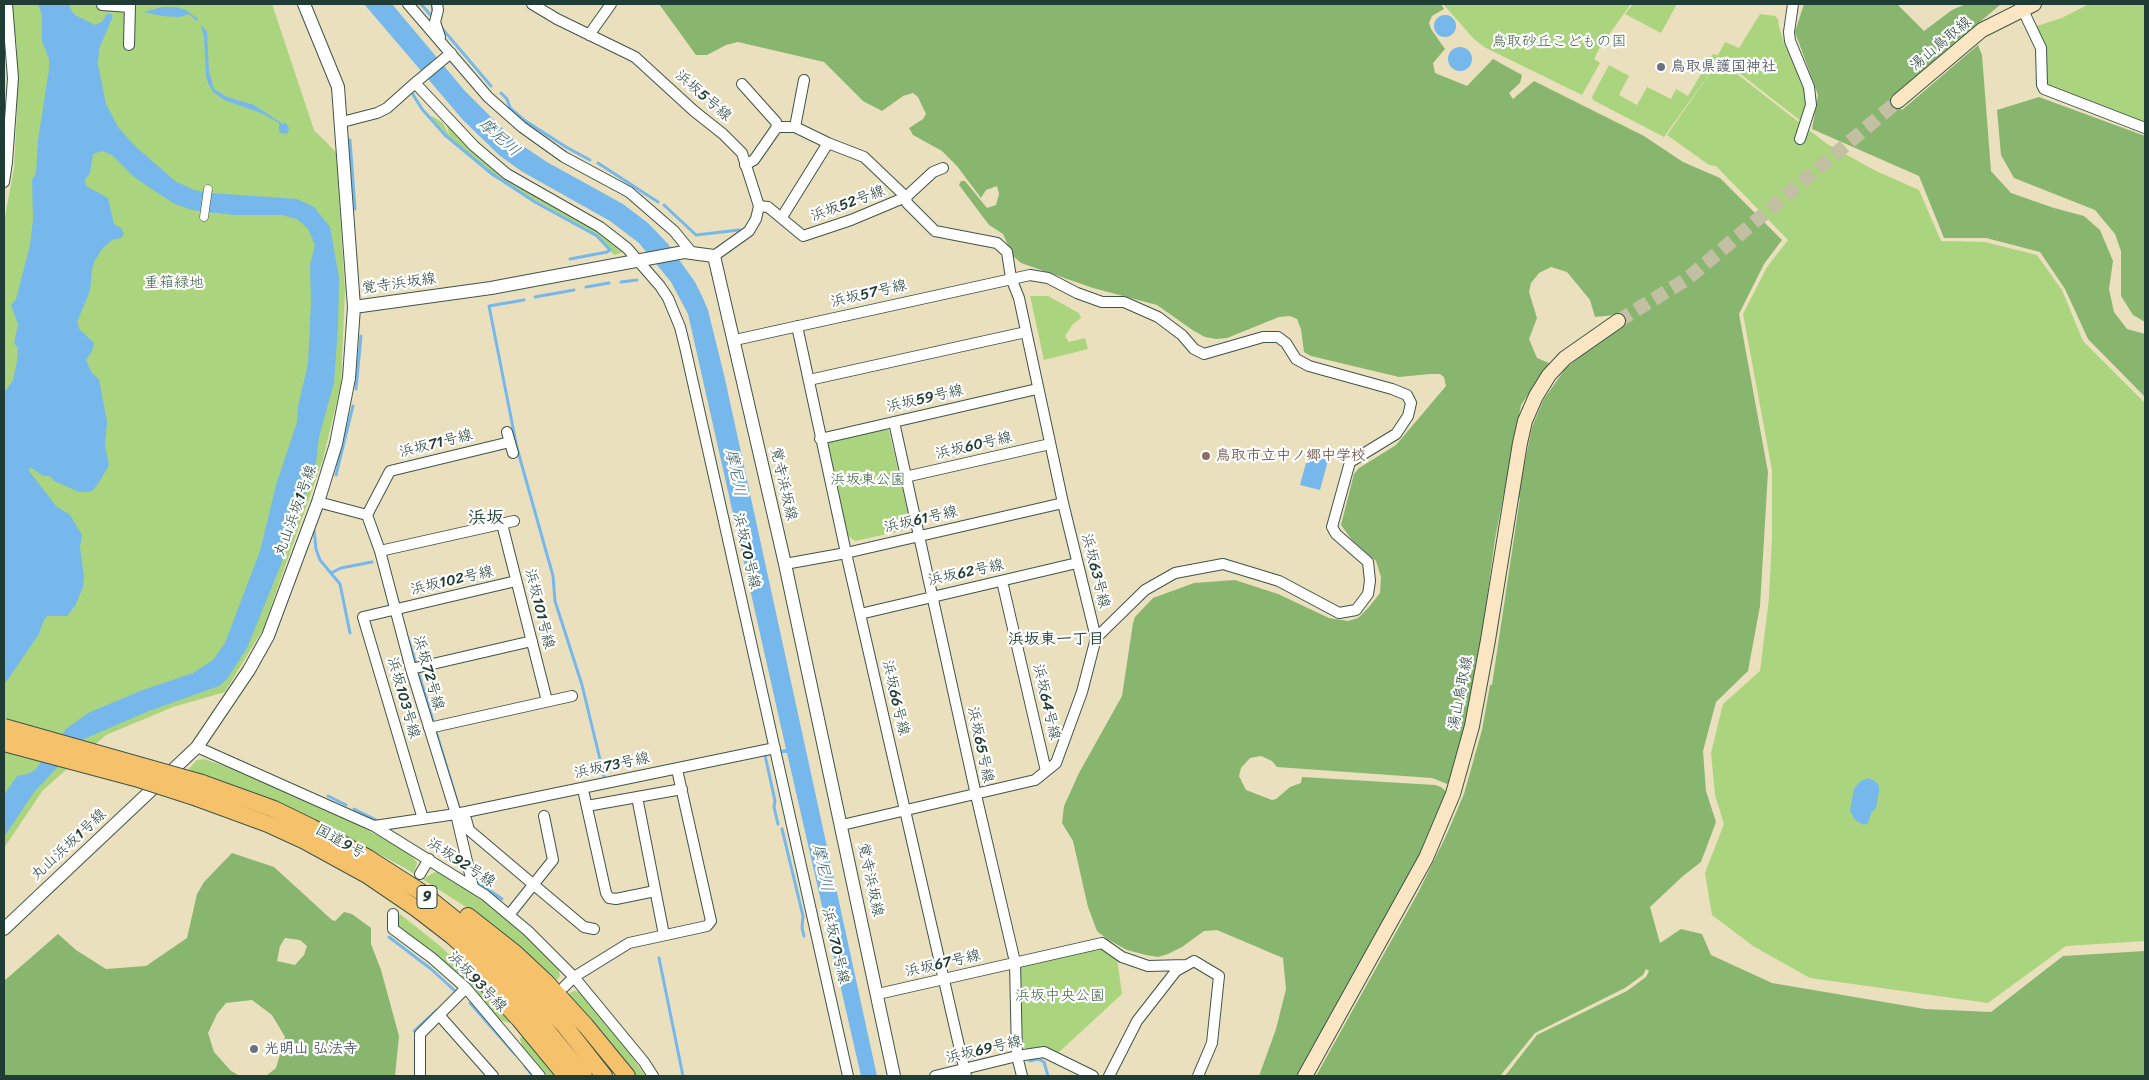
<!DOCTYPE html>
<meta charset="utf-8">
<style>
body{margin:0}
#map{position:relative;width:2149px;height:1080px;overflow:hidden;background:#ebe0be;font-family:Sriracha,sans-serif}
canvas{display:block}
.frame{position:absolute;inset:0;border:5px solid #1f3d34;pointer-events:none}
</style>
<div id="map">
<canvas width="2149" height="1080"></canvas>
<div class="frame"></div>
</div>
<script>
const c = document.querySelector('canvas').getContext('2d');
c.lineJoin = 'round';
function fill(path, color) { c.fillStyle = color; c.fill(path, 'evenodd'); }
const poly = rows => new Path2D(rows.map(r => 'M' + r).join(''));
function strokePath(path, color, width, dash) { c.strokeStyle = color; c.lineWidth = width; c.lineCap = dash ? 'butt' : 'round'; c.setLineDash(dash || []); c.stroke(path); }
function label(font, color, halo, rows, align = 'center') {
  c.font = font + ' Sriracha,"Klee One",sans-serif'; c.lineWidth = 4.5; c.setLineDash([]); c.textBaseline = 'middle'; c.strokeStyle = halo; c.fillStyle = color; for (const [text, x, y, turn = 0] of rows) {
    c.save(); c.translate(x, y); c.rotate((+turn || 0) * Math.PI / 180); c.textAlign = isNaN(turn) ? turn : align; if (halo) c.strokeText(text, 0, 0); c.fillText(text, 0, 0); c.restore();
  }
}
fill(poly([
 [10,4,272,4,314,130,336,152,345,291,341,384,323,459,263,629,225,692,173,707,106,735,43,790,4,848,4,222,14,168,17,111,17,47],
 [1443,4,1631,4,1600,47,1594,59,1600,63,1582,95,1484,47,1474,39],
 [1633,4,1677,4,1661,33,1625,14],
 [2089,4,2145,4,2145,124,2047,87,2042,41,2037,26,2062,18],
 [1760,14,1775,16,1778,19,1779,27,1784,43,1806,90,1806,105,1802,122,1720,58,1719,60,1827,144,1876,171,1919,190,1941,241,1985,242,2037,255,2062,290,2083,341,2145,403,2145,941,2066,946,1988,1003,1810,978,1753,946,1712,915,1705,873,1724,824,1715,795,1711,753,1723,704,1760,671,1769,598,1772,537,1772,470,1743,314,1767,267,1788,240,1716,166,1709,165,1667,135,1719,60,1664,137,1593,100,1592,97,1609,65,1629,76,1619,95,1637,105,1647,87,1671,99,1676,89,1688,96,1713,54,1718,55,1725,42,1739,48],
 [432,116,443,123,450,137,446,123,466,142,610,238,624,252,614,255,598,236,505,183,451,139,430,117],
 [1030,296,1048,296,1079,313,1081,318,1073,324,1065,336,1069,342,1085,338,1088,349,1044,360],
 [884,428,889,431,910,522,905,530,855,541,848,536,828,446,831,439],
 [204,759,256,777,336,813,410,853,417,863,414,872,425,878,437,871,443,873,490,905,509,919,558,966,560,976,555,983,566,995,574,991,580,992,620,1039,645,1076,633,1076,477,914,405,868,321,823,188,770,197,760],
 [400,914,440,946,480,983,530,1039,560,1076,548,1076,522,1046,520,1039,524,1034,514,1022,509,1023,500,1020,463,981,401,930,396,921],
 [1096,947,1103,949,1117,958,1122,994,1057,1054,1039,1047,1028,1050,1023,1046,1019,969,1024,963]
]), '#abd47f');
fill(poly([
 [659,4,1441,4,1444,9,1432,16,1429,23,1431,29,1445,49,1433,63,1435,73,1467,86,1493,59,1522,75,1520,83,1509,93,1513,99,1534,81,1644,136,1683,162,1720,178,1782,240,1764,264,1739,314,1768,472,1760,606,1748,671,1716,702,1703,751,1706,791,1716,822,1701,862,1683,876,1650,907,1660,943,1681,929,1702,934,1711,955,1772,983,1925,1009,1991,1012,2063,956,2145,951,2145,1076,1505,1076,1537,1035,1627,991,1646,977,1649,971,1646,969,1643,975,1625,988,1535,1033,1500,1076,1316,1076,1419,891,1446,836,1464,794,1482,730,1490,685,1492,685,1520,498,1518,497,1532,427,1544,399,1565,369,1585,352,1622,327,1615,315,1595,317,1590,300,1567,272,1551,267,1539,273,1531,283,1529,292,1537,318,1529,339,1537,358,1549,363,1521,405,1495,539,1476,679,1466,732,1450,785,1432,778,1277,767,1272,761,1261,756,1250,758,1241,768,1239,776,1246,790,1272,800,1276,799,1290,787,1301,783,1302,777,1435,785,1441,787,1447,792,1418,860,1297,1076,1259,1076,1276,1029,1286,989,1283,958,1217,930,1204,931,1182,947,1168,954,1158,957,1146,955,1127,950,1107,939,1097,931,1088,907,1073,841,1062,823,1064,806,1079,773,1122,696,1133,623,1135,617,1153,598,1194,583,1235,580,1278,594,1329,618,1348,621,1358,618,1369,607,1380,593,1381,577,1376,561,1352,540,1341,525,1354,474,1359,468,1396,445,1446,386,1444,377,1440,374,1430,374,1399,377,1311,356,1304,352,1301,329,1297,319,1290,316,1279,317,1227,338,1216,339,1205,337,1194,331,1157,305,1093,288,1021,263,1013,256,1003,234,989,225,959,185,961,181,965,181,987,208,996,205,999,194,997,186,986,190,981,198,957,166,942,151,913,135,909,128,923,119,926,114,918,97,913,93,903,96,882,111,863,101,824,62,738,42,726,45,707,55,696,55],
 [1804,4,1897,4,1924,31,1952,10,1966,4,2001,4,1891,97,1902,110,1978,45,1982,55,1991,171,2011,193,2054,208,2084,216,2100,230,2113,261,2109,289,2114,312,2127,329,2145,334,2145,397,2088,339,2065,289,2040,252,1986,238,1944,238,1919,176,1812,129,1818,95,1795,32],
 [2039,97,2145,136,2145,322,2133,315,2121,296,2121,251,2115,234,2095,210,2014,178,2001,155,1997,110],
 [232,853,274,867,332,920,335,921,344,912,352,914,371,928,371,944,381,970,399,1036,395,1076,266,1076,276,1068,285,1037,272,1015,252,1000,226,1003,217,1014,208,1033,214,1052,231,1071,240,1076,4,1076,4,981,58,934,76,950,106,969,146,966,187,938,197,894,204,882],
 [285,938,300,940,307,946,304,955,295,965,277,961,280,946]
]), '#88b66e');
fill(poly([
 [38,4,69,4,71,10,75,15,95,25,102,22,106,15,110,13,113,16,99,49,98,65,106,104,118,127,135,146,175,181,194,190,210,193,297,199,314,207,330,227,339,277,338,327,334,383,319,437,316,462,302,502,295,512,291,523,290,538,280,567,247,648,238,662,227,679,219,686,149,711,84,739,34,792,4,837,4,795,17,776,28,774,35,770,66,729,88,713,140,691,193,673,213,660,225,643,260,551,276,485,297,422,298,406,308,364,311,302,310,265,315,245,308,229,297,219,282,215,233,215,192,210,175,204,153,190,133,176,112,155,102,151,93,154,90,173,85,180,86,186,108,198,114,224,121,228,124,234,121,238,112,240,103,248,95,260,92,269,90,291,77,322,80,330,94,343,92,351,86,360,92,373,99,379,107,422,105,445,109,465,98,484,92,491,86,492,79,492,54,481,50,476,43,476,30,467,29,471,36,480,56,506,70,515,82,535,80,547,84,576,83,587,75,606,67,616,47,616,44,620,39,634,4,685,4,393,13,380,17,361,18,348,14,343,18,324,11,305,16,299,30,245,33,219,32,180,36,173,38,140,49,69,49,59,42,41,42,15],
 [364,4,392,4,465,91,514,140,547,162,623,204,648,223,668,244,695,282,702,296,708,310,725,379,877,1076,861,1076,787,753,780,753,781,750,786,749,688,314,671,282,639,243,610,221,521,171,499,155,463,120],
 [162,7,176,7,186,10,198,19,197,21,189,14,180,17,162,16,144,12],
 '1434 26a11 11 0 1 1 22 0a11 11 0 1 1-22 0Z',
 [202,26,207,32,209,71,214,89,227,97,254,105,283,124,286,123,289,128,287,134,280,133,279,131,279,123,261,113,224,100,213,92,208,83,206,76,204,37,201,27],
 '1448 59a12 12 0 1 1 24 0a12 12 0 1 1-24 0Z',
 [1310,448,1330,453,1320,490,1300,485],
 [1868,778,1875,781,1879,786,1879,792,1876,808,1871,813,1868,823,1864,825,1855,820,1850,811,1854,788,1861,781]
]), '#77b8ec');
strokePath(poly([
 [421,4,433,18],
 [432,4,433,16],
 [440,26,491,86],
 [412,93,422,109,445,135,492,174,535,202,597,236,610,250,607,252,570,259],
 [501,93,507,99,510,108,524,120,566,147,590,160],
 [350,140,355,209],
 [598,163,658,202],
 [664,205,696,235,739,230],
 [621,282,637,280],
 [586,287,609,283],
 [535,297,574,290],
 [524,300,489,306,517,448,553,576,555,601,582,685,605,780],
 [356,389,361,336],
 [336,475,353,406],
 [314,530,316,549,320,560,340,584,350,633],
 [331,573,341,568,372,562],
 [409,641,459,808],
 [765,755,775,801,774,807,778,824],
 [328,796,346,805],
 [354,809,380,822],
 [782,829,803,916,802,928,804,936],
 [479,883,502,899],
 [389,937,431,969,454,990],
 [659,958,683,1076],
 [470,1003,515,1054],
 [414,1031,437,1010],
 [1030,1061,1038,1059,1044,1062,1048,1076],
 [525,1066,533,1076]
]), '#77b8ec', 3);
strokePath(poly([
 [1618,321,1687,279,1898,101]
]), '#c2bfa2', 14, [14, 7]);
const pedestrian = poly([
 [204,217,208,189]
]);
const minor = poly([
 [408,4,488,97,522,127,564,157,629,192,674,231,692,253],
 [437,4,438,10,435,22,440,37],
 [532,4,557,19,635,57,694,111,723,134,742,153,759,206,756,219,749,231,714,256],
 [1793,4,1789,32,1790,41,1809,87,1811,105,1800,139],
 [2020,4,2041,48,2042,85,2044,89,2145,128],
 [102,5,130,7],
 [589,35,611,4],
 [129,45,130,4],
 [415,83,451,53],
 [742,84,776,122,777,127],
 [342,122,377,113,387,108,415,83,474,146,507,174,600,227,627,248,660,286,668,298,680,327,685,347,848,1076],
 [795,127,804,80],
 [745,165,754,160,777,127,795,127,828,143,864,157,906,197,851,220,803,236,768,207,759,206],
 [4,182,7,162,13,78,7,4],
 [782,217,828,143],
 [797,326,846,553,966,1076],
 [735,340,1030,275,1048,278,1077,293,1102,302,1124,302,1158,317,1182,335,1194,349,1204,354,1263,337,1278,337,1286,343,1296,359,1309,366,1392,389,1407,395,1411,403,1408,416,1396,434,1350,462,1332,527,1336,534,1368,562,1370,581,1368,594,1356,610,1339,613,1279,581,1223,564,1175,573,1145,590,1096,638],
 [809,380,1026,332],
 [894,422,976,795,1015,962,1017,1056,1022,1076],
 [507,432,513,453],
 [820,439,1037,389],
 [905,477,1050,444],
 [318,502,367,515,380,551,411,669,456,814,473,887],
 [367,515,390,471,510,442],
 [502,524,547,701],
 [380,551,514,521],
 [785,564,846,553,1063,503],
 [1002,581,1046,771],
 [860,614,1077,563],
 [411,669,532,641],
 [429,728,572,696],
 [197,747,374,826,485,895,528,931,574,977,644,1062,653,1076],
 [584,794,606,893,609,898,616,899,655,891],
 [637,797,664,935],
 [587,806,682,789],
 [423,819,363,617,516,581],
 [466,819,469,830,534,885,584,927,594,929],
 [842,825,1035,780,1056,763,1082,692,1096,638,1063,503,1019,298,1011,278,1007,252,997,243,935,231,907,203,906,197,933,172,943,168],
 [374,826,456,814,775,748],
 [420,874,429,859],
 [393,914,393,929,432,958,466,988,540,1076],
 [509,915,553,860,544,816],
 [564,987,574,977,629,943,707,926,711,921,678,774],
 [878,994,1102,943,1122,957,1148,966,1186,965],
 [439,1015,493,1076],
 [420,1076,420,1034,466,988],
 [935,1076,1017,1056,1044,1052,1093,1076],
 [1109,1076,1137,1021,1176,971,1194,961,1219,976,1212,1043,1198,1076]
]);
const tertiary = poly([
 [354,307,491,288,684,252,714,256,785,564,894,1076],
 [4,929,197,747,249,670,268,636,318,502,336,444,349,378,354,307,338,87,304,4]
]);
const secondary = poly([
 [1898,101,1982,30,2034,4],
 [1305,1076,1426,858,1453,794,1472,726,1488,640,1520,443,1525,421,1536,396,1549,375,1565,358,1618,321]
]);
const trunk = poly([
 [202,783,274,809,311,827,368,858,421,892,477,937,511,968,564,1025,604,1076],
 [197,798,268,824,305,841,367,875,417,909,452,936,497,976,541,1023,584,1076],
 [468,916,515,953,545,981,586,1026,627,1076],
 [469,965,519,1019,566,1076]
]);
strokePath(pedestrian, '#3e5549', 9);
strokePath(minor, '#3e5549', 12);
strokePath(tertiary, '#3e5549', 14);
strokePath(secondary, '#3e5549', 16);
strokePath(trunk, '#3e5549', 18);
strokePath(pedestrian, '#fff', 8);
strokePath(minor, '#fff', 10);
strokePath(tertiary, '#fff', 12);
strokePath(secondary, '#fbe6c4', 14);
strokePath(trunk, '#f5c16b', 16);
const trunkBridge = poly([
 [4,727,202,783],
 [4,743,135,778,197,798]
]);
strokePath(trunkBridge, '#3e5549', 18, []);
strokePath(trunkBridge, '#f5c16b', 16);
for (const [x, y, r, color] of [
 [1661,67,5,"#6b7280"],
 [1206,456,5,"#8d6e63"],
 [254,1049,5,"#6b7280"]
]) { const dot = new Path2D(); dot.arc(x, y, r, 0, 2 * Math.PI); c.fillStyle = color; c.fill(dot); strokePath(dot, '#fff', 2); }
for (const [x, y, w] of [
 [427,897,20]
]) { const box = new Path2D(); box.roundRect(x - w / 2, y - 11.5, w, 23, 4); c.fillStyle = '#fff'; c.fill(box); strokePath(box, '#1f3d34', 1); }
label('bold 14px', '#1f3d34', null, [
 ["9",427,897]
]);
label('15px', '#426347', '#fff', [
 ["鳥取砂丘こどもの国",1559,42],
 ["重箱緑地",174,283],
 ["浜坂東公園",868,480],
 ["浜坂中央公園",1060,996]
]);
label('15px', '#1f3d34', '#fff', [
 ["湯山鳥取線",1941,44,-40],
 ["浜坂5号線",703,96,41],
 ["浜坂52号線",848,204,-20],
 ["覚寺浜坂線",399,284,-8],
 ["浜坂57号線",869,294,-13],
 ["浜坂59号線",925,399,-13],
 ["浜坂71号線",436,444,-14],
 ["浜坂60号線",974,446,-13],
 ["覚寺浜坂線",783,484,77],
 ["丸山浜坂1号線",296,511,-70],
 ["浜坂61号線",921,520,-13],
 ["浜坂70号線",746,551,77],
 ["浜坂63号線",1095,571,76],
 ["浜坂62号線",966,573,-12],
 ["浜坂102号線",452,581,-13],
 ["浜坂101号線",539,609,76],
 ["浜坂72号線",428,673,74],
 ["湯山鳥取線",1461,693,-79],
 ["浜坂103号線",403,698,74],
 ["浜坂66号線",895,698,77],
 ["浜坂64号線",1046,702,77],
 ["浜坂65号線",980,745,78],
 ["浜坂73号線",612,766,-12],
 ["国道9号",340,842,29],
 ["丸山浜坂1号線",69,845,-43],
 ["浜坂92号線",461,863,33],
 ["覚寺浜坂線",870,880,78],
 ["浜坂70号線",835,946,77],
 ["浜坂67号線",943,964,-13],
 ["浜坂93号線",477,982,46],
 ["浜坂69号線",984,1050,-13]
]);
label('bold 15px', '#5b616d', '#fff', [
 ["鳥取県護国神社",1671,67],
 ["光明山 弘法寺",264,1049]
], 'left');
label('bold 15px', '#785e54', '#fff', [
 ["鳥取市立中ノ郷中学校",1216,456]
], 'left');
label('italic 16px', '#39626b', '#fff', [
 ["摩尼川",499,138,41],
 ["摩尼川",735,473,78],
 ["摩尼川",822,868,78]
]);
label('bold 16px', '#1f3d34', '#fff', [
 ["浜坂東一丁目",1056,640]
]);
label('bold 18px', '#1f3d34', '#fff', [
 ["浜坂",486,518]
]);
</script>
